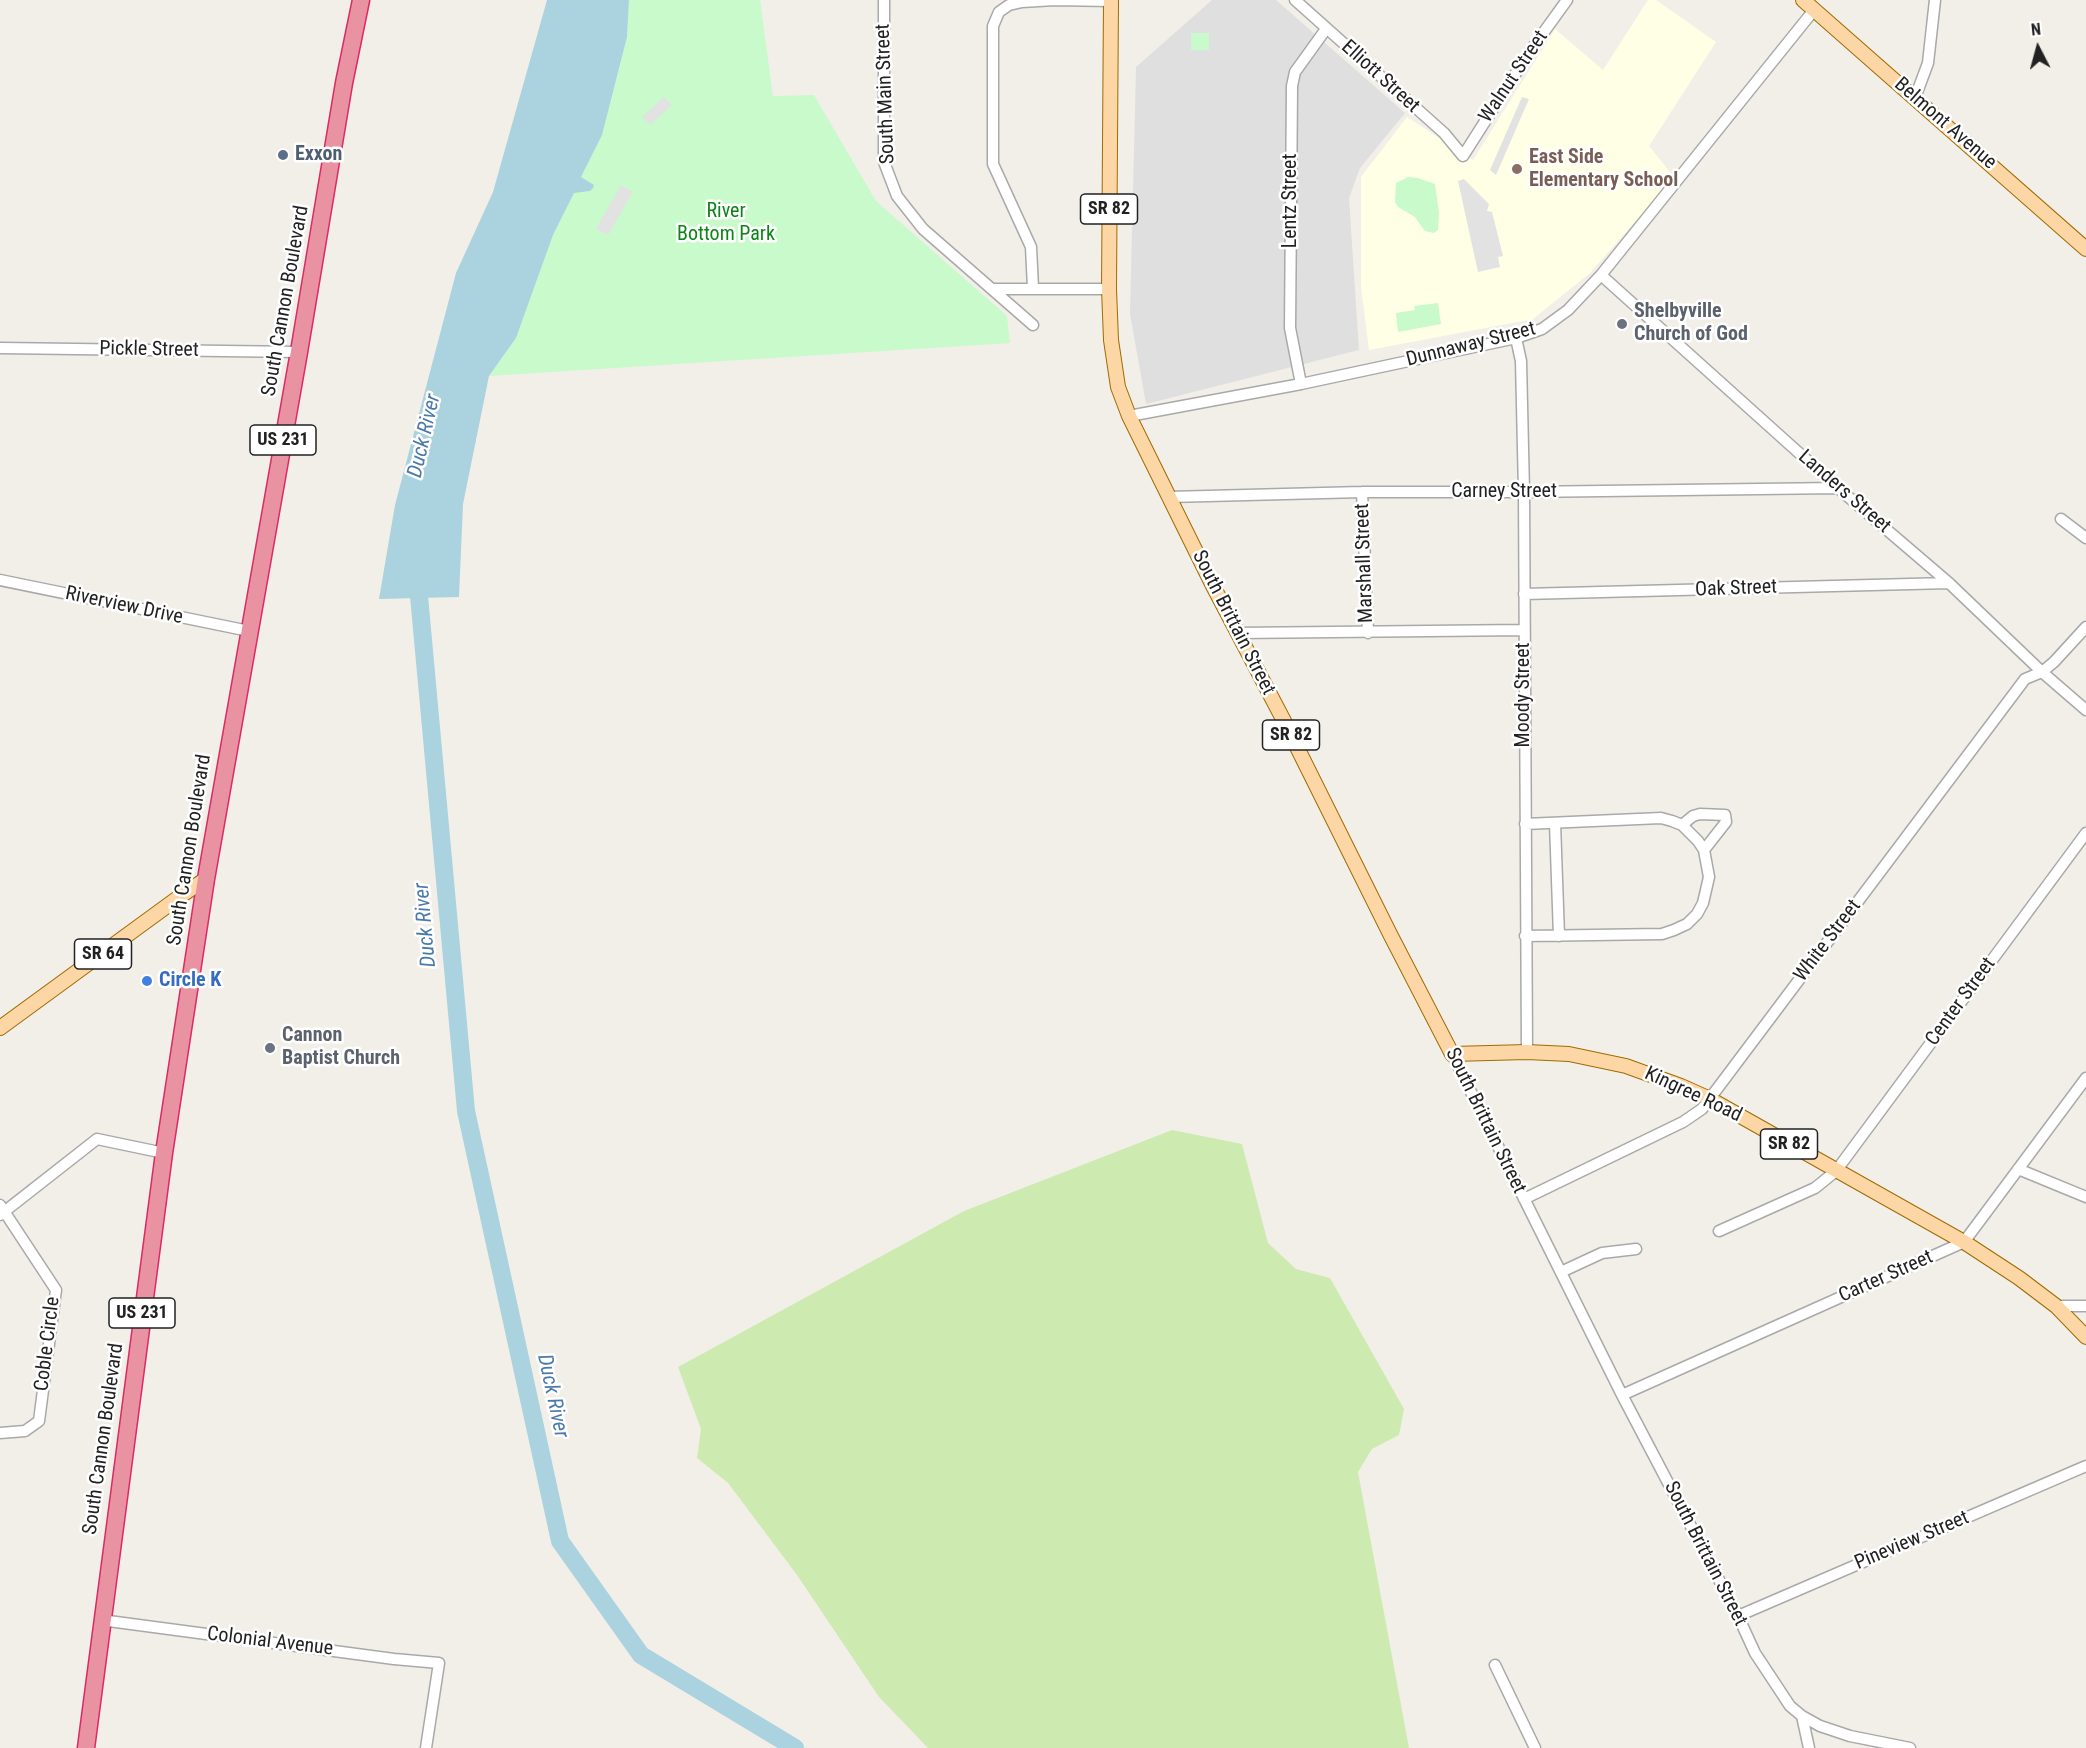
<!DOCTYPE html>
<style>
body{margin:0}
#map{position:relative;width:2086px;height:1748px;overflow:hidden;background:#f2efe9;font-family:"Roboto Condensed",sans-serif}
canvas{display:block}
.north{position:absolute;left:2008px;top:18px;width:60px;height:60px;-webkit-text-stroke:4px #fff;paint-order:stroke;rotate:354deg;font-size:16px;font-weight:700;line-height:24px;text-align:center;color:#222}
.north::after{content:'';display:block;margin:auto;width:21px;height:27px;background:#222;clip-path:polygon(50% 0,100% 100%,50% 72%,0 100%)}
</style>
<div id="map">
<canvas width="2086" height="1748"></canvas>
<div class="north">N</div>
</div>
<script>
const c = document.querySelector('canvas').getContext('2d');
c.lineJoin = 'round';
function fill(path, color) { c.fillStyle = color; c.fill(path, 'evenodd'); }
const poly = rows => new Path2D(rows.map(r => 'M' + r).join(''));
function strokePath(path, color, width, dash) { c.strokeStyle = color; c.lineWidth = width; c.lineCap = dash ? 'butt' : 'round'; c.setLineDash(dash || []); c.stroke(path); }
function label(font, color, halo, rows, align = 'center') {
  c.font = font + ' "Roboto Condensed",sans-serif'; c.lineWidth = 5; c.setLineDash([]); c.textBaseline = 'middle'; c.strokeStyle = halo; c.fillStyle = color; for (const [text, x, y, turn = 0] of rows) {
    c.save(); c.translate(x, y); c.rotate((+turn || 0) * Math.PI / 180); c.textAlign = isNaN(turn) ? turn : align; if (halo) c.strokeText(text, 0, 0); c.fillText(text, 0, 0); c.restore();
  }
}
fill(poly([
 [1212,0,1276,0,1405,113,1360,168,1349,198,1359,350,1146,404,1130,314,1136,67]
]), '#e0dfdf');
fill(poly([
 [1648,0,1656,0,1716,42,1649,146,1674,177,1590,273,1533,319,1369,350,1361,287,1361,177,1407,117,1473,160,1555,29,1603,70]
]), '#ffffe5');
fill(poly([
 [1172,1130,1242,1144,1268,1243,1296,1269,1330,1278,1404,1409,1399,1435,1372,1449,1358,1472,1409,1748,928,1748,879,1697,797,1575,728,1483,697,1458,701,1429,678,1367,964,1211]
]), '#cdebb0');
fill(poly([
 [629,0,760,0,773,96,814,95,876,201,1007,316,1010,343,489,376,516,338,553,235,574,192,590,191,593,185,581,177,602,134,627,37],
 [1191,33,1209,33,1209,50,1191,50],
 [1408,177,1418,178,1435,184,1439,213,1438,230,1434,233,1425,231,1415,217,1398,207,1395,202,1396,183],
 [1438,303,1441,324,1398,332,1396,313,1415,310,1414,306]
]), '#c8facc');
fill(poly([
 [664,97,672,105,650,125,642,117],
 [1522,97,1529,99,1496,175,1490,170],
 [1464,179,1489,204,1487,211,1492,212,1503,256,1498,257,1500,267,1478,272,1458,181],
 [621,185,633,192,608,235,596,229]
]), '#e2e2e2');
fill(poly([
 [547,0,629,0,627,37,602,135,581,177,594,185,593,188,590,191,574,193,553,235,516,338,489,376,463,504,459,597,379,599,395,505,456,273,493,192]
]), '#aad3df');
strokePath(poly([
 [422,576,419,596,466,1111,560,1541,641,1655,795,1748]
]), '#aad3df', 18);
const minor = poly([
 [884,0,884,162,897,196,923,229,1033,325],
 [1295,0,1444,133,1463,156,1528,54,1567,0],
 [1915,98,1928,63,1935,0],
 [1601,275,1838,488,1949,583,2042,672,2086,710],
 [1033,288,1031,247,993,164,993,26,999,12,1009,5,1022,2,1055,0,1111,1],
 [994,289,1109,289],
 [1516,338,1521,361,1524,492,1527,1052],
 [0,348,299,352],
 [1301,384,1290,328,1292,86,1295,72,1326,29],
 [1129,416,1301,384,1516,338,1542,329,1568,310,1601,275,1814,10],
 [1362,492,1368,633],
 [1169,497,1362,492,1524,492,1838,488],
 [2061,519,2086,538],
 [0,580,249,631],
 [1524,594,1949,583],
 [1237,633,1524,630],
 [1555,823,1559,936],
 [1525,824,1661,818,1672,821,1682,825,1698,841,1704,850,1709,877,1703,903,1697,914,1687,924,1674,930,1662,934,1525,936],
 [1682,825,1693,816,1700,814,1725,815,1726,822,1704,850],
 [1452,1054,1622,1395,1738,1616,1755,1653,1790,1706,1802,1716,1820,1726,1850,1736,1910,1748],
 [2018,1169,2086,1197],
 [1524,1199,1683,1122,1702,1109,2025,679,2042,672,2054,662,2086,627],
 [0,1205,56,1290,39,1421,25,1431,0,1433],
 [0,1215,97,1139,164,1153],
 [1719,1231,1815,1188,1836,1171,2086,833],
 [1561,1272,1602,1253,1636,1249],
 [2056,1306,2086,1306],
 [1622,1395,1964,1242,2086,1078],
 [1738,1616,2086,1466],
 [101,1620,394,1659,439,1663,426,1748],
 [1495,1665,1535,1748],
 [1802,1716,1809,1748]
]);
const major = poly([
 [1111,0,1109,289,1111,340,1118,387,1129,416,1212,584,1284,721,1390,934,1452,1054,1527,1052,1569,1054,1626,1066,1681,1086,1710,1099,1964,1242,2019,1278,2056,1306,2086,1337],
 [1803,0,2086,249],
 [0,1028,182,895,206,879]
]);
const highway = poly([
 [86,1748,164,1153,206,879,299,352,344,83,361,0]
]);
strokePath(minor, '#a9a9a9', 13);
strokePath(major, '#a06b00', 16);
strokePath(highway, '#dc2a67', 19);
strokePath(minor, '#fff', 10);
strokePath(major, '#fcd6a4', 14);
strokePath(highway, '#e892a2', 16);
for (const [x, y, r, color] of [
 [283,155,6,"#5c6f8a"],
 [1517,169,6,"#8d6e63"],
 [1622,324,6,"#6b7280"],
 [147,981,6,"#3f7fe0"],
 [270,1048,6,"#6b7280"]
]) { const dot = new Path2D(); dot.arc(x, y, r, 0, 2 * Math.PI); c.fillStyle = color; c.fill(dot); strokePath(dot, '#fff', 2); }
for (const [x, y, w] of [
 [1109,209,57],
 [283,440,66],
 [1291,735,57],
 [103,954,57],
 [1789,1144,57],
 [142,1313,66]
]) { const box = new Path2D(); box.roundRect(x - w / 2, y - 15, w, 30, 4.5); c.fillStyle = '#fff'; c.fill(box); strokePath(box, '#222', 1.5); }
label('bold 18px', '#222', null, [
 ["SR 82",1109,209],
 ["US 231",283,440],
 ["SR 82",1291,735],
 ["SR 64",103,954],
 ["SR 82",1789,1144],
 ["US 231",142,1313]
]);
label('20px', '#222', '#fff', [
 ["Elliott Street",1380,77,42],
 ["Walnut Street",1514,77,-56],
 ["South Main Street",886,94,-92],
 ["Belmont Avenue",1945,124,41],
 ["Lentz Street",1291,201,-90],
 ["South Cannon Boulevard",286,301,-80],
 ["Dunnaway Street",1471,345,-14],
 ["Pickle Street",149,350,1],
 ["Carney Street",1504,492],
 ["Landers Street",1844,492,41],
 ["Marshall Street",1365,563,-92],
 ["Oak Street",1736,589,-2],
 ["Riverview Drive",124,606,12],
 ["South Brittain Street",1233,623,63],
 ["Moody Street",1524,695,-90],
 ["South Cannon Boulevard",190,850,-81],
 ["White Street",1828,941,-53],
 ["Center Street",1961,1002,-54],
 ["Kingree Road",1693,1095,25],
 ["South Brittain Street",1485,1121,64],
 ["Carter Street",1886,1277,-24],
 ["Coble Circle",48,1344,-83],
 ["South Cannon Boulevard",104,1439,-82],
 ["Pineview Street",1912,1541,-23],
 ["South Brittain Street",1705,1554,63],
 ["Colonial Avenue",270,1642,7]
]);
label('bold 20px', '#4e5e75', '#fff', [
 ["Exxon",295,155]
], 'left');
label('bold 20px', '#785e54', '#fff', [
 ["East Side",1529,158],
 ["Elementary School",1529,181]
], 'left');
label('20px', '#0c8416', '#fff', [
 ["River",726,212],
 ["Bottom Park",726,235]
]);
label('bold 20px', '#5b616d', '#fff', [
 ["Shelbyville",1634,312],
 ["Church of God",1634,335],
 ["Cannon",282,1036],
 ["Baptist Church",282,1059]
], 'left');
label('bold 20px', '#366cbe', '#fff', [
 ["Circle K",159,981]
], 'left');
label('italic 21px', '#4a7aab', '#fff', [
 ["Duck River",425,436,-77],
 ["Duck River",426,925,-95],
 ["Duck River",552,1396,78]
]);
</script>
